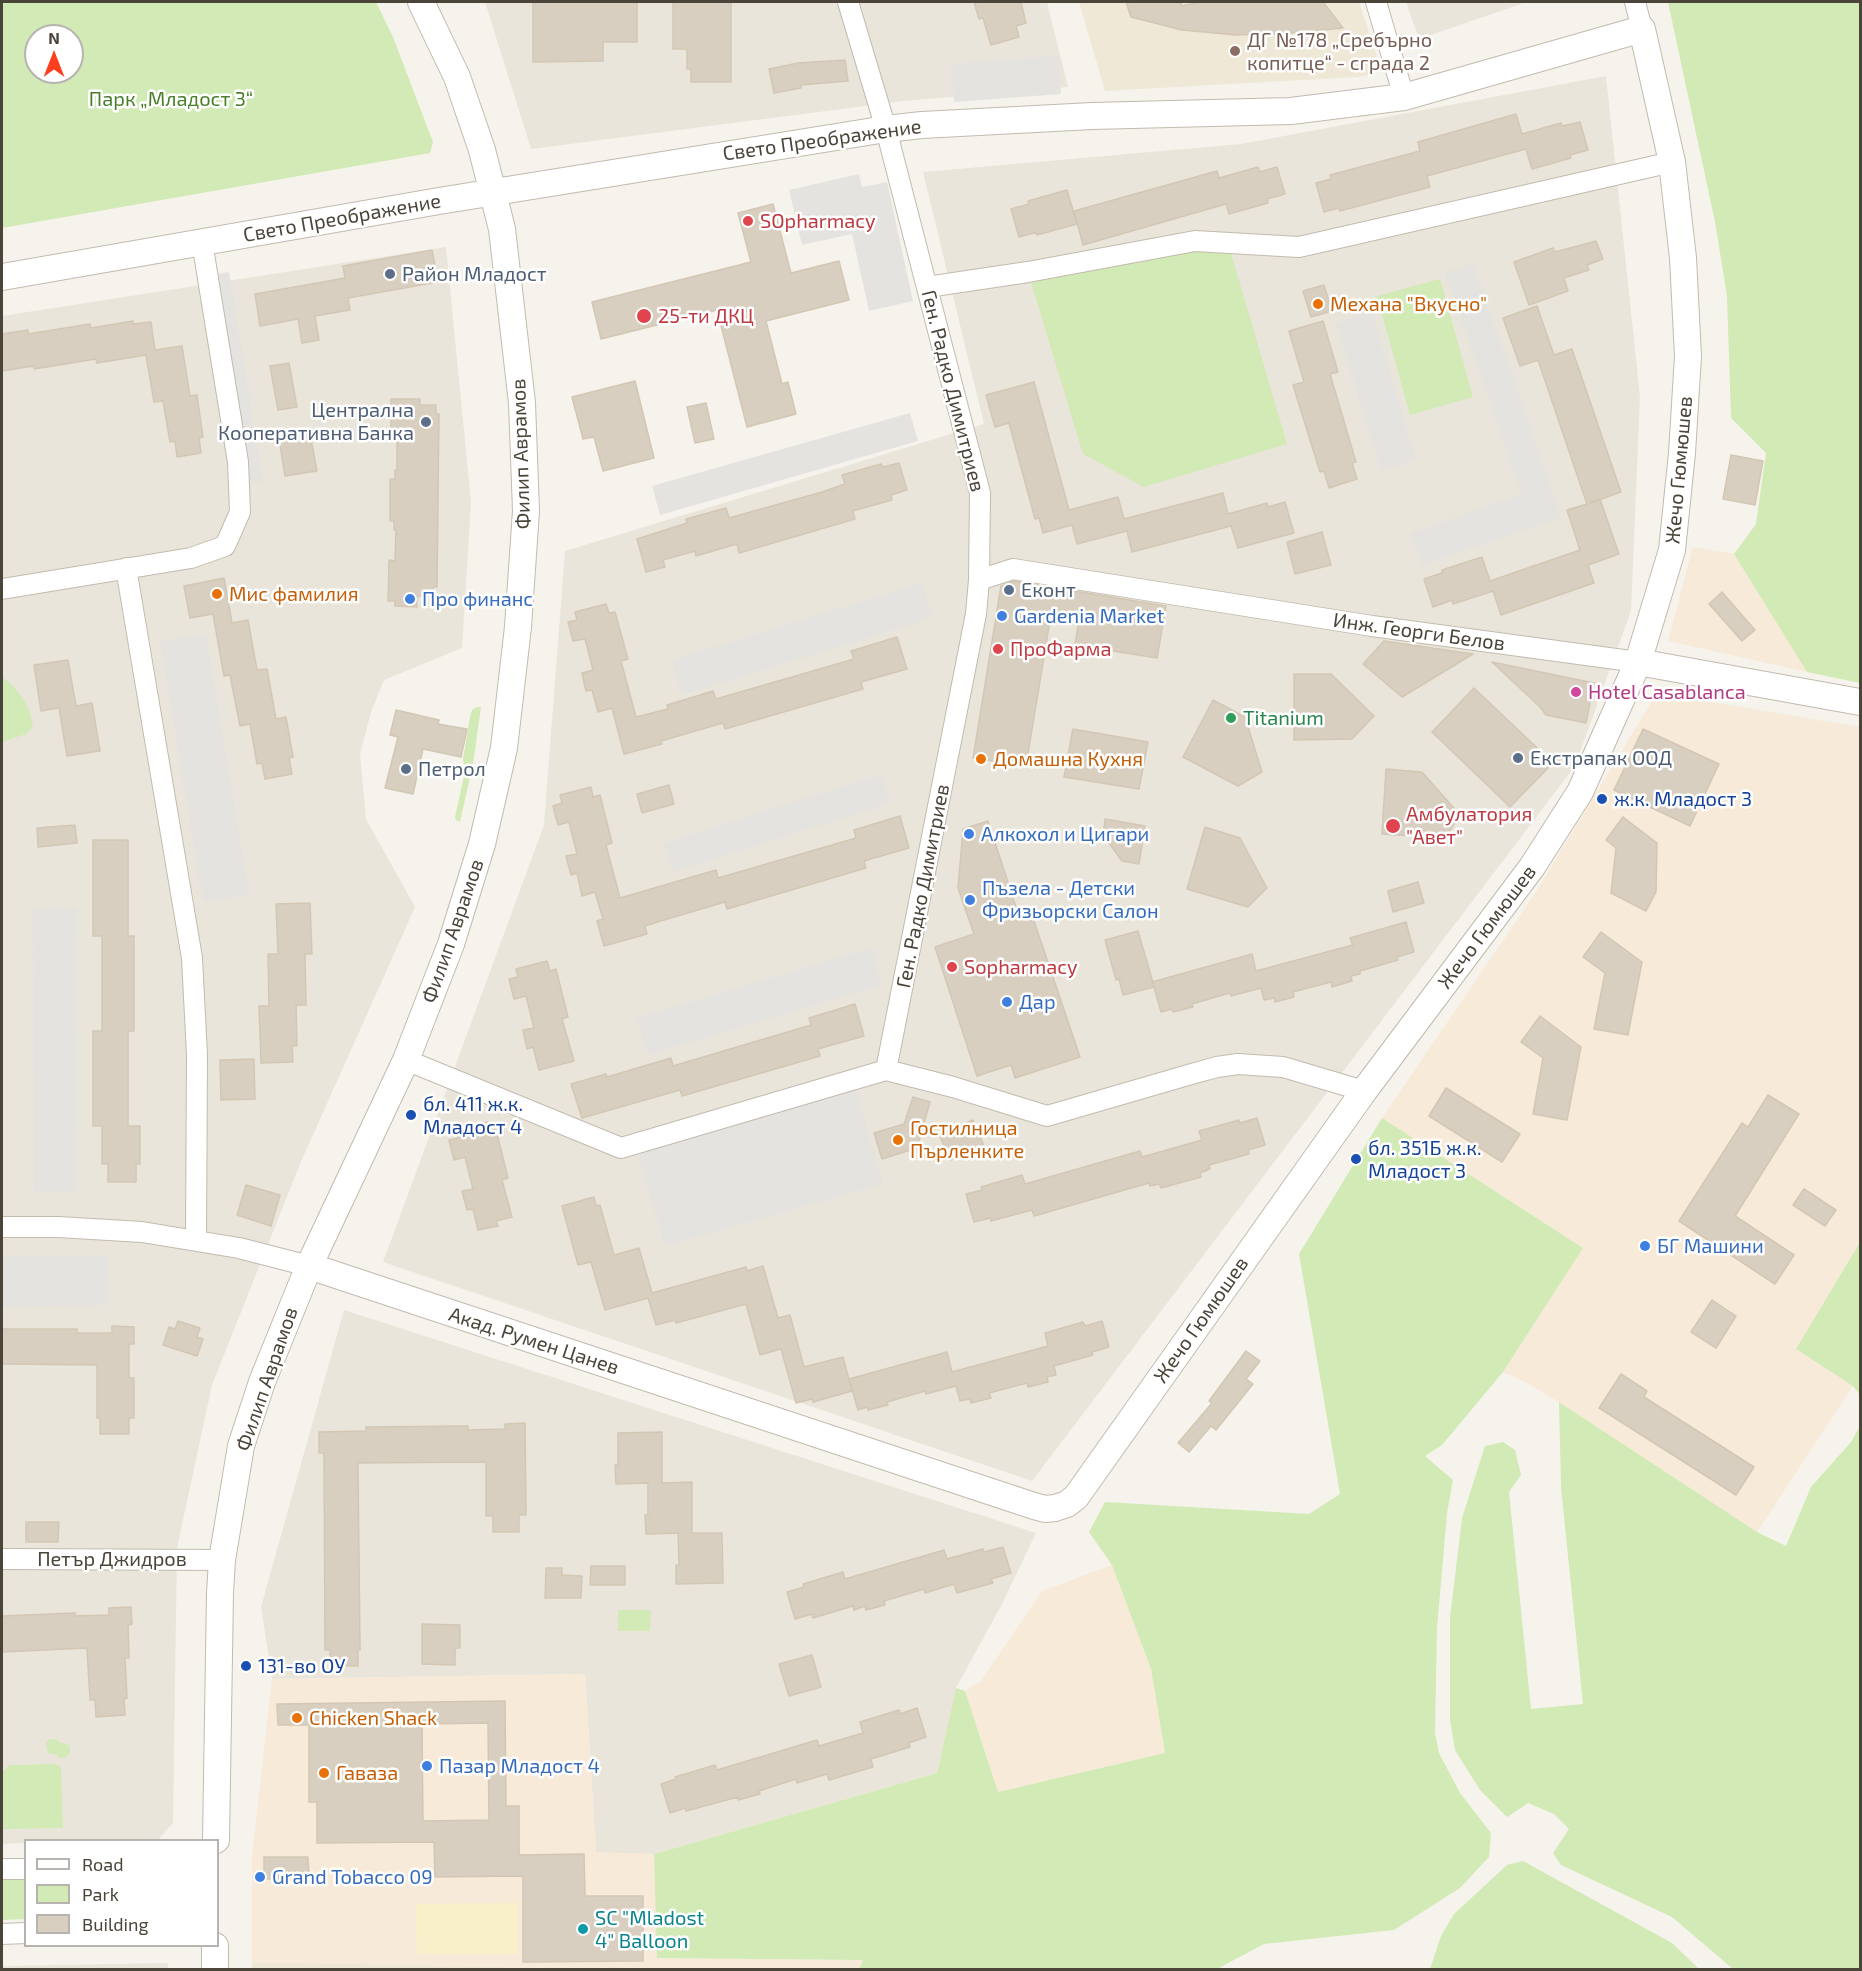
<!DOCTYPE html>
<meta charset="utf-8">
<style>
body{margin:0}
#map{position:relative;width:1862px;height:1971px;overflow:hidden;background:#f6f3ec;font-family:"Exo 2",sans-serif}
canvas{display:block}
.frame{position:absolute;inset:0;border:3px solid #4b4439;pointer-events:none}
.legend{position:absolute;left:24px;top:1839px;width:195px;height:108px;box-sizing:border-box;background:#fff;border:2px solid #b7b4b0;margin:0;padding:8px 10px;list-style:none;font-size:18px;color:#4b4439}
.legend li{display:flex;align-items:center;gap:12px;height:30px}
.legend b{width:30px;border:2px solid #b7b4b0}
.north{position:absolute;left:24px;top:24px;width:60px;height:60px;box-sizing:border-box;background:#fff;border:2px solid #b7b4b0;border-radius:50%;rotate:0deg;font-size:16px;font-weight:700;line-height:24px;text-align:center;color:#4b4439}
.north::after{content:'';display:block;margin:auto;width:21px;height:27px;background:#fc3f1d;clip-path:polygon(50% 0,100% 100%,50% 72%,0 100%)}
</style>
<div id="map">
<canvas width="1862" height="1971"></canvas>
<div class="frame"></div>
<ul class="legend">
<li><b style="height:8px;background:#fff"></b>Road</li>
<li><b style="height:16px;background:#d2eab5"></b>Park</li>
<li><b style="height:16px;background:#d8cfc1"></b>Building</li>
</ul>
<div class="north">N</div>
</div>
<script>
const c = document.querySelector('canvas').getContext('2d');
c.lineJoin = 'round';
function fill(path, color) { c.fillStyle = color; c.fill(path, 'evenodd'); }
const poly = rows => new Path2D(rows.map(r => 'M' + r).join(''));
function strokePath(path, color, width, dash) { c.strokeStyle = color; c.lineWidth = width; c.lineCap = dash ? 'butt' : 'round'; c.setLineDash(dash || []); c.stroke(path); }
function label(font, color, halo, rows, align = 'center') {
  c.font = font + ' "Exo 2",sans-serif'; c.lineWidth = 5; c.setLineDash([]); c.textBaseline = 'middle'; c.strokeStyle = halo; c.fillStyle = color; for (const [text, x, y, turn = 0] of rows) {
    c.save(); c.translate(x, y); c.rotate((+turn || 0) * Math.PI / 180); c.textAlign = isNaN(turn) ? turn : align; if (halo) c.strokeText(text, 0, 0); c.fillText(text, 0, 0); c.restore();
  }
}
fill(poly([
 [485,2,1047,2,1068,87,904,101,531,149],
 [1406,2,1527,2,1419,39],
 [1606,76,1640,397,1631,611,1575,766,1032,1481,383,1262,544,825,565,551,984,424,923,172,1241,144],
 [446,247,471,502,462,648,384,680,371,712,360,754,366,819,415,907,300,1164,212,1385,177,1548,173,1823,159,1839,26,1840,25,1843,2,1844,2,316],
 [344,1310,1036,1533,1002,1604,956,1688,937,1773,654,1854,596,1853,585,1674,272,1679,261,1607],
 [168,1963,168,1970,2,1969,2,1966]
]), '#eae5da');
fill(poly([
 [1693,547,1734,554,1807,672,1668,641],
 [1657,693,1860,727,1860,1242,1796,1349,1853,1386,1757,1532,1559,1402,1525,1382,1503,1372,1583,1248,1382,1118,1536,892],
 [1112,1565,1151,1669,1165,1753,998,1792,965,1691,981,1681,1042,1591],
 [585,1674,596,1852,654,1854,658,1958,863,1960,859,1970,506,1970,506,1967,252,1962,252,1857,272,1679]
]), '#f7ead8');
fill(poly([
 [1079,2,1359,2,1377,57,1376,65,1370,75,1358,77,1105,91],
 [252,1962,506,1967,506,1969,252,1970]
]), '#efe8d6');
fill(poly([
 [2,2,376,2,393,37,433,142,430,153,2,228],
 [36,36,72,36,72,72,36,72],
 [1668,2,1860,2,1860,683,1807,672,1734,554,1756,524,1766,453,1731,418,1727,296,1715,222],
 [1228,243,1287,444,1144,487,1083,454,1028,272],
 [1440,279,1473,397,1410,415,1377,296],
 [2,679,5,679,13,686,24,700,30,713,33,727,26,734,2,742],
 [477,707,481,707,473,764,460,822,456,820,455,817,465,772,463,759,470,717,472,710],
 [1382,1118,1583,1248,1503,1372,1442,1445,1425,1456,1453,1480,1447,1513,1437,1628,1435,1733,1439,1753,1460,1793,1491,1833,1489,1857,1460,1888,1394,1930,1264,1944,1217,1969,859,1970,863,1960,657,1958,654,1854,937,1773,956,1688,965,1691,998,1792,1165,1753,1151,1669,1112,1565,1089,1532,1105,1502,1309,1514,1340,1494,1299,1254],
 [1860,1242,1860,1395,1853,1386,1796,1349],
 [1559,1402,1757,1532,1786,1546,1811,1487,1851,1442,1860,1426,1860,1969,1733,1969,1672,1917,1561,1865,1553,1853,1569,1829,1554,1814,1528,1803,1507,1817,1480,1790,1455,1750,1450,1720,1450,1618,1462,1518,1485,1446,1503,1442,1515,1450,1521,1475,1509,1492,1531,1709,1583,1704,1561,1487],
 [618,1610,651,1610,650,1631,618,1631],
 [50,1739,56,1739,60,1743,65,1743,70,1746,70,1753,65,1758,59,1758,56,1754,50,1754,47,1750,46,1743],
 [56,1764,61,1768,63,1828,2,1829,2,1772,10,1765],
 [1523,1861,1672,1943,1699,1969,1430,1969,1441,1936,1454,1914,1507,1865],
 [2,1880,25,1880,25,1919,2,1920]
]), '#d2eab5');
fill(poly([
 [518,1903,518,1954,417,1954,416,1904]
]), '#f9efc9');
fill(poly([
 [1058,56,1061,94,954,102,951,64],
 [859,174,862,187,887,182,913,301,869,311,852,234,802,245,789,190],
 [1473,263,1561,517,1422,565,1411,533,1522,494,1445,273],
 [229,272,263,481,247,484,213,274],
 [1372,312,1416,460,1381,471,1336,323],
 [910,413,918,441,660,515,652,486],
 [922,583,932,618,682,695,672,660],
 [206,634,249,895,203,902,160,641],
 [882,774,891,803,673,872,664,843],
 [77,908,77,1191,34,1191,33,909],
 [871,948,882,985,648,1055,636,1018],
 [853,1080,883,1184,665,1246,635,1144],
 [108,1256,109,1305,2,1307,2,1257]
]), '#e5e3e0');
const building = poly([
 [533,2,637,2,637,42,603,42,603,61,533,62,533,2],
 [673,2,731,2,731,82,691,82,691,69,687,69,687,49,673,49,673,2],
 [974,2,1021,2,1026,23,1016,26,1019,37,991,45,983,18,979,19,974,2],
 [1126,2,1180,2,1182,6,1199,2,1323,2,1343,28,1291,33,1236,35,1182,30,1131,17,1126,2],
 [845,60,848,81,801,85,801,88,774,93,769,69,798,63,845,60],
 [1516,114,1522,134,1561,123,1562,126,1580,122,1588,150,1570,155,1571,158,1532,169,1526,149,1427,176,1430,187,1340,211,1339,208,1324,212,1316,183,1331,179,1330,175,1420,151,1418,142,1516,114],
 [1258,167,1260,172,1277,167,1285,194,1267,199,1268,203,1229,214,1226,204,1083,245,1074,211,1217,171,1219,178,1258,167],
 [1067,190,1077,224,1037,235,1037,232,1019,237,1011,209,1029,204,1028,201,1067,190],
 [773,204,791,273,839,261,849,300,766,321,782,384,788,382,796,414,747,427,717,310,601,339,592,302,751,262,738,213,773,204],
 [1596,241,1603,259,1587,265,1589,270,1564,278,1568,291,1529,305,1514,262,1553,248,1555,252,1596,241],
 [432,250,438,282,348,298,350,310,315,316,319,340,302,343,298,319,260,326,255,294,345,278,343,266,432,250],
 [1324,285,1332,311,1311,317,1303,291,1324,285],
 [1537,306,1554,355,1572,349,1621,492,1590,503,1600,499,1619,554,1588,565,1594,583,1501,615,1493,591,1453,604,1452,600,1433,607,1424,579,1442,573,1442,570,1482,557,1490,581,1580,550,1567,510,1587,504,1538,360,1520,366,1503,318,1537,306],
 [133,321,133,324,151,322,155,350,182,346,190,396,197,395,203,437,199,438,201,453,177,457,175,441,170,442,163,401,154,402,146,355,97,363,96,359,34,369,34,366,2,371,2,334,28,330,28,334,90,324,91,328,133,321],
 [1323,321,1338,372,1330,374,1356,462,1352,463,1357,479,1329,488,1324,471,1320,472,1293,385,1304,382,1289,331,1323,321],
 [289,363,297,407,278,410,270,366,289,363],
 [635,381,654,458,603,471,594,437,583,439,572,397,635,381],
 [1034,382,1069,510,1118,497,1124,519,1223,493,1228,514,1267,503,1268,507,1285,502,1294,533,1238,548,1231,526,1132,552,1127,531,1077,544,1072,525,1043,533,1039,518,1035,519,1009,423,995,427,986,395,1034,382],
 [391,399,420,399,420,405,436,405,436,414,439,414,437,587,433,587,433,596,417,596,417,607,395,606,395,601,388,601,389,560,395,561,396,530,394,530,394,521,390,521,390,479,395,479,395,470,397,470,397,439,391,439,391,399],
 [706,403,714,439,695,443,687,407,706,403],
 [310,434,317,471,285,476,279,439,310,434],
 [1731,455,1763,461,1755,505,1723,499,1731,455],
 [899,463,907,490,891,495,892,500,853,511,855,519,739,553,737,544,696,556,695,551,663,560,665,567,646,572,637,539,687,523,686,519,726,508,729,518,822,492,845,484,842,475,881,464,883,467,899,463],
 [1322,532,1331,565,1295,574,1287,542,1322,532],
 [224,578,232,623,248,620,257,670,267,669,276,719,286,717,293,757,289,758,292,774,265,779,262,763,257,764,250,724,240,726,230,675,224,676,213,614,190,618,184,586,224,578],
 [1014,581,1166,606,1157,658,1075,645,1078,625,1050,620,1026,766,973,758,1001,586,1014,581],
 [1722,592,1755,630,1742,641,1709,604,1722,592],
 [606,604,609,613,615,612,628,659,621,661,636,717,668,709,667,705,713,691,716,699,854,659,851,651,897,637,907,669,861,682,863,689,725,729,723,723,661,741,662,744,624,754,612,708,598,712,592,690,586,691,582,673,593,670,589,654,585,639,573,641,568,622,577,620,575,612,606,604],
 [1384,641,1473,654,1402,697,1363,664,1384,641],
 [68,660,76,706,92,703,100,751,67,756,59,708,41,711,34,665,68,660],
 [1492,662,1594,683,1586,723,1546,715,1540,707,1492,662],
 [1294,674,1331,674,1374,716,1352,739,1294,740,1294,674],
 [1474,688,1553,763,1510,807,1432,732,1474,688],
 [1213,700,1245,717,1262,772,1238,786,1183,757,1213,700],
 [396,710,439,720,438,724,467,729,461,757,423,749,413,794,385,788,398,737,390,735,396,710],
 [1073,729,1148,742,1139,789,1064,777,1073,729],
 [1643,729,1719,764,1690,826,1614,790,1643,729],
 [1386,769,1422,772,1460,815,1445,838,1382,834,1386,769],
 [669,785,674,804,642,813,637,794,669,785],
 [591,787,593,797,600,795,612,843,606,845,620,898,716,870,718,878,856,838,854,830,900,816,909,848,864,861,866,868,727,909,725,902,664,920,645,926,647,934,604,946,597,921,603,919,595,892,582,896,577,873,571,875,566,856,577,854,569,822,558,825,553,806,562,803,560,795,591,787],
 [1623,817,1657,843,1656,892,1646,911,1611,893,1616,848,1606,840,1623,817],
 [1105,819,1145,826,1139,864,1122,861,1103,835,1105,819],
 [988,821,1020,919,1032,915,1080,1057,1015,1078,1011,1065,977,1076,935,947,974,934,958,888,963,829,988,821],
 [75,825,77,843,38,847,37,828,75,825],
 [1205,827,1240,838,1267,888,1248,907,1187,889,1205,827],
 [93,840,128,840,128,936,134,936,134,1031,128,1031,128,1126,140,1126,140,1164,136,1164,136,1182,108,1182,108,1164,102,1164,102,1126,93,1126,93,1031,102,1031,102,936,93,936,93,840],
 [1418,882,1424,903,1393,912,1388,891,1418,882],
 [310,903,312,954,305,954,306,1005,296,1005,297,1046,292,1046,293,1062,261,1063,259,1006,269,1006,268,954,278,954,276,904,310,903],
 [1406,922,1414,952,1397,957,1398,960,1360,971,1360,974,1351,976,1352,981,1332,987,1331,982,1293,992,1294,997,1275,1002,1274,998,1264,1000,1261,988,1231,996,1230,993,1192,1004,1193,1007,1173,1012,1172,1009,1161,1012,1154,987,1123,995,1119,979,1116,980,1105,940,1138,931,1154,986,1152,982,1252,954,1256,971,1353,945,1350,938,1406,922],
 [1601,932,1642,962,1628,1035,1594,1029,1605,973,1583,957,1601,932],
 [547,961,550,971,556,969,568,1017,562,1019,574,1061,539,1070,533,1047,527,1049,523,1030,534,1028,526,996,514,999,509,979,518,977,516,969,547,961],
 [855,1004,864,1036,818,1049,820,1056,682,1096,680,1090,582,1118,571,1084,606,1074,607,1077,671,1058,673,1066,811,1025,809,1018,855,1004],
 [1540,1016,1581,1047,1567,1120,1533,1114,1543,1058,1521,1042,1540,1016],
 [254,1059,255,1099,221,1100,220,1060,254,1059],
 [1446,1088,1520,1134,1502,1162,1429,1116,1446,1088],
 [1768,1095,1799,1114,1735,1216,1794,1255,1775,1284,1679,1221,1742,1123,1748,1127,1768,1095],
 [913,1097,930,1102,917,1148,882,1159,874,1133,904,1124,913,1097],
 [1257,1118,1265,1145,1248,1150,1249,1154,1209,1165,1210,1169,1200,1173,1201,1177,1161,1188,1159,1184,1150,1186,1149,1183,1034,1216,1032,1210,991,1221,990,1218,974,1222,966,1194,982,1190,981,1187,1022,1175,1025,1184,1140,1151,1142,1157,1202,1140,1199,1131,1239,1120,1240,1123,1257,1118],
 [973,1120,984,1146,950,1160,939,1134,973,1120],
 [487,1122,490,1131,496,1130,508,1178,502,1180,512,1217,496,1221,498,1226,478,1230,473,1209,467,1210,462,1191,473,1189,465,1157,454,1160,449,1140,458,1138,456,1130,487,1122],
 [246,1185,280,1195,271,1226,237,1215,246,1185],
 [1804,1189,1836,1210,1825,1226,1793,1205,1804,1189],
 [594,1197,596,1206,600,1205,614,1255,639,1248,652,1293,746,1267,747,1271,763,1266,778,1318,790,1315,804,1367,843,1357,852,1391,813,1402,812,1399,796,1403,781,1349,760,1355,746,1304,676,1323,675,1320,656,1325,648,1298,605,1310,591,1262,578,1265,562,1206,594,1197],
 [1712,1300,1736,1316,1716,1348,1691,1332,1712,1300],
 [178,1321,200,1328,197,1337,203,1339,197,1356,163,1345,169,1327,175,1329,178,1321],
 [1102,1321,1109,1347,1092,1352,1093,1355,1054,1366,1056,1375,1047,1377,1048,1382,1028,1387,1027,1383,989,1393,991,1398,971,1403,970,1399,960,1401,956,1386,926,1394,925,1391,887,1402,888,1405,868,1410,867,1407,858,1410,849,1379,947,1352,952,1372,1048,1346,1045,1333,1083,1322,1085,1326,1102,1321],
 [112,1326,134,1327,134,1344,129,1344,129,1378,134,1378,134,1418,129,1418,129,1434,100,1434,100,1418,97,1418,97,1365,2,1364,2,1329,77,1329,77,1333,112,1333,112,1326],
 [1246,1351,1260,1361,1246,1379,1253,1384,1216,1430,1211,1426,1189,1452,1178,1443,1212,1403,1209,1401,1246,1351],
 [1621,1374,1647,1391,1644,1397,1754,1467,1736,1495,1599,1408,1621,1374],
 [525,1423,526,1515,519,1515,519,1532,493,1532,493,1516,486,1516,486,1462,358,1463,360,1650,358,1650,358,1666,330,1666,330,1650,325,1650,324,1453,319,1453,319,1432,366,1431,366,1427,468,1426,468,1430,505,1429,505,1424,525,1423],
 [662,1432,662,1483,692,1482,692,1533,722,1533,723,1583,676,1584,676,1565,679,1565,678,1533,646,1534,645,1515,648,1515,648,1483,616,1484,615,1465,618,1465,618,1433,662,1432],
 [26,1522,59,1522,58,1542,26,1542,26,1522],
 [1003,1547,1011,1573,991,1579,993,1583,957,1593,954,1584,925,1593,924,1589,884,1601,885,1605,866,1610,865,1606,854,1610,853,1606,813,1618,812,1614,795,1619,787,1592,804,1587,803,1584,843,1572,845,1579,944,1550,947,1559,983,1549,984,1552,1003,1547],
 [591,1566,625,1566,625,1585,590,1585,591,1566],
 [546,1568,562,1568,562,1575,582,1576,581,1598,545,1598,546,1568],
 [131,1607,132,1624,128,1625,129,1658,125,1658,127,1698,124,1699,125,1715,96,1717,95,1700,90,1700,87,1648,2,1652,2,1616,75,1613,75,1616,109,1615,109,1608,131,1607],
 [422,1624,460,1625,460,1648,455,1648,455,1665,422,1664,422,1624],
 [812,1655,821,1687,789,1696,779,1664,812,1655],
 [505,1701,506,1806,519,1806,519,1855,584,1854,585,1896,643,1896,643,1961,523,1962,523,1876,435,1877,434,1842,317,1843,317,1802,309,1802,309,1725,278,1725,277,1704,505,1701],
 [488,1723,489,1820,423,1821,422,1724,488,1723],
 [917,1708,926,1737,909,1743,910,1747,871,1759,873,1767,829,1780,827,1774,797,1783,796,1779,759,1791,760,1794,738,1800,738,1797,686,1811,685,1808,670,1813,661,1784,676,1779,675,1777,715,1765,717,1770,817,1740,819,1746,863,1733,860,1722,899,1710,900,1714,917,1708],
 [264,1857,308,1857,309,1878,264,1879,264,1857]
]);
fill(building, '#d8cfc1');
strokePath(building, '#d3c7b4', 1.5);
const minor = poly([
 [848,2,886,129,980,493,979,580,976,614,886,1070],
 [1376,2,1404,97],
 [1635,2,1642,29],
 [927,287,1028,272,1195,241,1299,247,1672,162],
 [126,568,192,958,197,1055,196,1240],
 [979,580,1013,569,1372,626,1638,662],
 [2,589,191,558,225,546,240,512,238,462,202,242],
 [406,1060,621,1148,886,1070,953,1087,1047,1116,1195,1073,1217,1067,1238,1064,1283,1067,1364,1091],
 [2,1227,58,1227,142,1232,239,1248,309,1266],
 [2,1559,222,1560],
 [2,1869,26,1869],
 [2,1934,26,1933]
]);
const tertiary = poly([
 [2,277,439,201,886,129,922,125,1092,116,1291,111,1404,97,1642,29,1672,162,1683,258,1688,356,1682,453,1672,550,1638,662,1580,792,1532,867,1364,1091,1076,1497,1067,1504,1055,1508,1045,1509,1034,1506,309,1266],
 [1638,662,1860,702],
 [216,1840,220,1593,222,1560,241,1446,262,1382,309,1266,406,1060,451,944,482,844,504,748,518,627,526,511,522,403,502,229,482,150,457,77,421,2],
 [215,1970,215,1946]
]);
strokePath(minor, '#c2bbae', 22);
strokePath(tertiary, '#c2bbae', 28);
strokePath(minor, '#fff', 20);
strokePath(tertiary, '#fff', 26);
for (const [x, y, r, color] of [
 [1235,51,6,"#8d6e63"],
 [748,221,6,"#e0444e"],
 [390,274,6,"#5c6f8a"],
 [1318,304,6,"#e8710a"],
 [644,316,8,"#e0444e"],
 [426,422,6,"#5c6f8a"],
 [1009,590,6,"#5c6f8a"],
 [217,594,6,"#e8710a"],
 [410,599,6,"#3f7fe0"],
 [1002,616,6,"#3f7fe0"],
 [998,649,6,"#e0444e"],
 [1576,692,6,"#d1479c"],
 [1231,718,6,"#2e9e5b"],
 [1518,758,6,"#5c6f8a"],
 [981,759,6,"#e8710a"],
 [406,769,6,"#5c6f8a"],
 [1602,799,6,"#1a4fb4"],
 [1393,826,8,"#e0444e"],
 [969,834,6,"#3f7fe0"],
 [970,900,6,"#3f7fe0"],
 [952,967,6,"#e0444e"],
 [1007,1002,6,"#3f7fe0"],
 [411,1115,6,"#1a4fb4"],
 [898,1140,6,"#e8710a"],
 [1356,1159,6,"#1a4fb4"],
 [1645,1246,6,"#3f7fe0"],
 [246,1666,6,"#1a4fb4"],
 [297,1718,6,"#e8710a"],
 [427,1766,6,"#3f7fe0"],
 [324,1773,6,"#e8710a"],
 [260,1877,6,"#3f7fe0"],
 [583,1929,6,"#0f9aa8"]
]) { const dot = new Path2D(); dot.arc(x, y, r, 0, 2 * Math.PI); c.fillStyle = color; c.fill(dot); strokePath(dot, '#fff', 2); }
label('20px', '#785e54', '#fff', [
 ["ДГ №178 „Сребърно",1247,40],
 ["копитце“ - сграда 2",1247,63]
], 'left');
label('20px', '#4a7f2a', '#fff', [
 ["Парк „Младост 3“",171,99]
]);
label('20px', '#4b4439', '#fff', [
 ["Свето Преображение",822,140,-8],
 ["Свето Преображение",342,218,-10],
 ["Ген. Радко Димитриев",953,391,76],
 ["Филип Аврамов",521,454,-92],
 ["Жечо Гюмюшев",1679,470,-85],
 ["Инж. Георги Белов",1419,632,8],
 ["Ген. Радко Димитриев",923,886,-79],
 ["Жечо Гюмюшев",1487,927,-53],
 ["Филип Аврамов",453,931,-71],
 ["Жечо Гюмюшев",1201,1320,-55],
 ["Акад. Румен Цанев",534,1341,18],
 ["Филип Аврамов",267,1379,-71],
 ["Петър Джидров",112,1559]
]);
label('20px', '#be3a42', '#fff', [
 ["SOpharmacy",760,221],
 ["25-ти ДКЦ",658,316],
 ["ПроФарма",1010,649],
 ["Амбулатория",1406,814],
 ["\"Авет\"",1406,837],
 ["Sopharmacy",964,967]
], 'left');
label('20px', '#4e5e75', '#fff', [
 ["Район Младост",402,274],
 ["Централна",414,410,"right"],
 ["Кооперативна Банка",414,433,"right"],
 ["Еконт",1021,590],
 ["Екстрапак ООД",1530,758],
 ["Петрол",418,769]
], 'left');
label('20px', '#c56008', '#fff', [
 ["Механа \"Вкусно\"",1330,304],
 ["Мис фамилия",229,594],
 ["Домашна Кухня",993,759],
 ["Гостилница",910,1128],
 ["Пърленките",910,1151],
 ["Chicken Shack",309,1718],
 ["Гаваза",336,1773]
], 'left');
label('20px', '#366cbe', '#fff', [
 ["Про финанс",422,599],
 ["Gardenia Market",1014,616],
 ["Алкохол и Цигари",981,834],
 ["Пъзела - Детски",982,888],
 ["Фризьорски Салон",982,911],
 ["Дар",1019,1002],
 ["БГ Машини",1657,1246],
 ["Пазар Младост 4",439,1766],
 ["Grand Tobacco 09",272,1877]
], 'left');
label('20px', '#b23c85', '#fff', [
 ["Hotel Casablanca",1588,692]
], 'left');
label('20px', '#27864d', '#fff', [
 ["Titanium",1243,718]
], 'left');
label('20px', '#164399', '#fff', [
 ["ж.к. Младост 3",1614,799],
 ["бл. 411 ж.к.",423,1104],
 ["Младост 4",423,1127],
 ["бл. 351Б ж.к.",1368,1148],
 ["Младост 3",1368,1171],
 ["131-во ОУ",258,1666]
], 'left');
label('20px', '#0d838f', '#fff', [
 ["SC \"Mladost",595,1918],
 ["4\" Balloon",595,1941]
], 'left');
</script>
